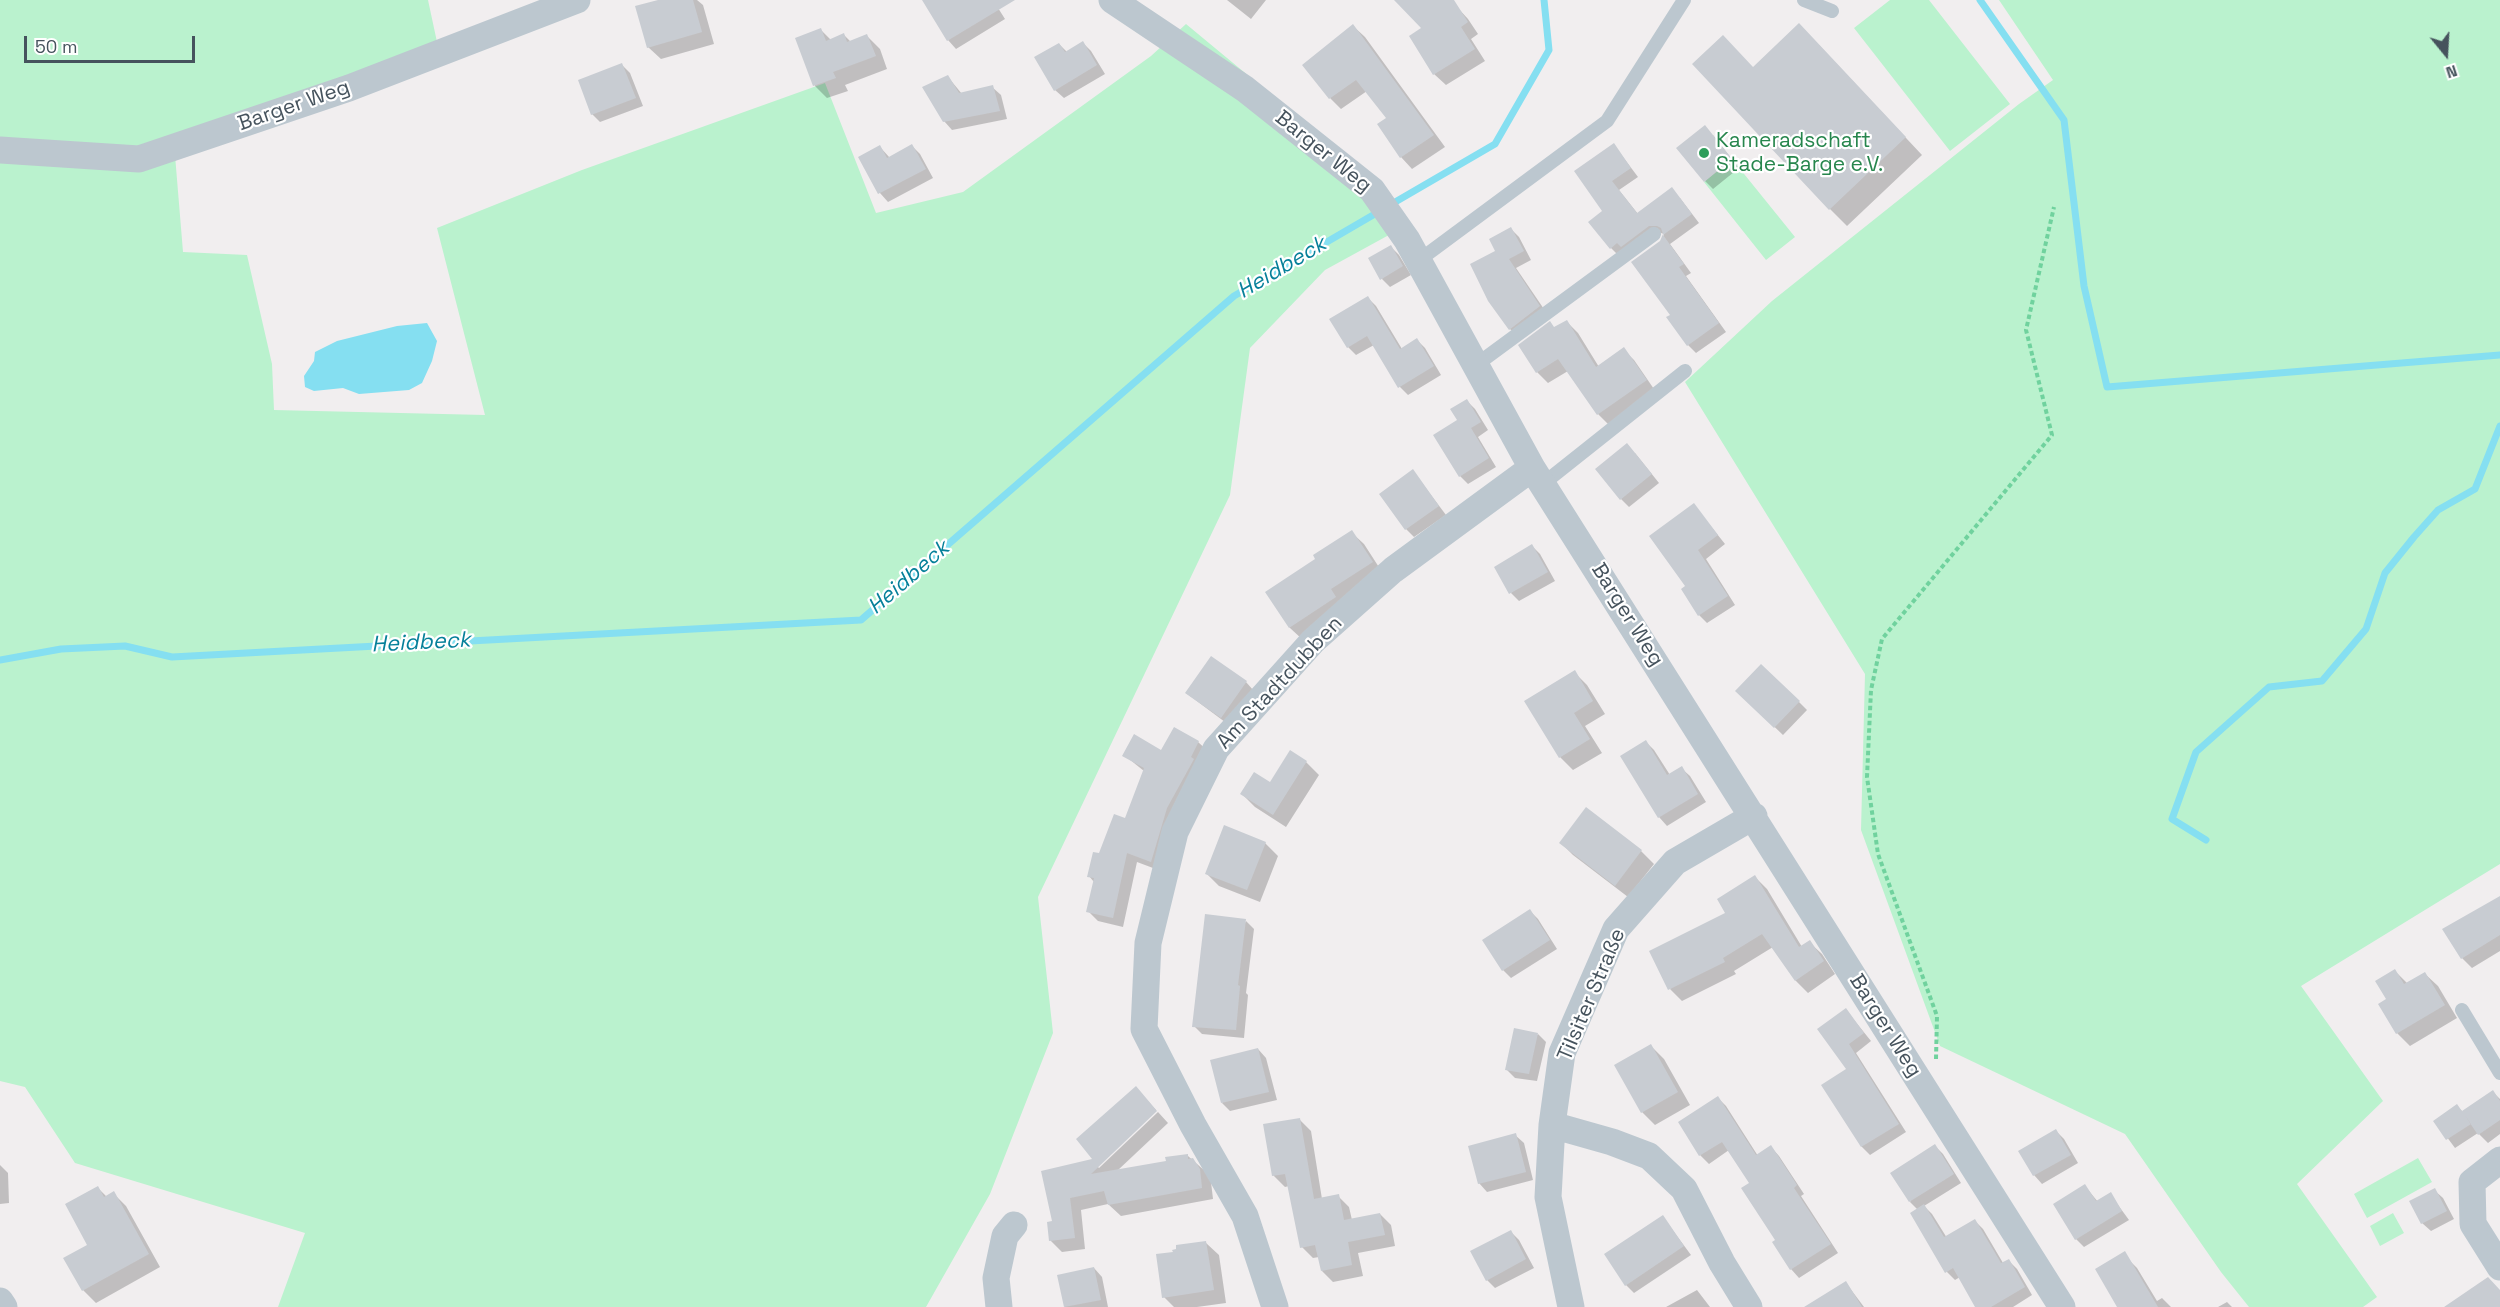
<!DOCTYPE html>
<meta charset="utf-8">
<style>
body{margin:0}
#map{position:relative;width:2500px;height:1307px;overflow:hidden;background:#f1eeef;font-family:"Space Grotesk",sans-serif}
canvas{display:block}
.north{position:absolute;left:2416px;top:24px;width:60px;height:60px;-webkit-text-stroke:4px #fff;paint-order:stroke;rotate:162deg;font-size:16px;font-weight:700;line-height:24px;text-align:center;color:#46535d}
.north::after{content:'';display:block;margin:auto;width:21px;height:27px;background:#46535d;clip-path:polygon(50% 0,100% 100%,50% 72%,0 100%)}
.scale{position:absolute;left:24px;top:36px;width:171px;height:27px;box-sizing:border-box;border:3px solid #46535d;border-top:0;padding-left:8px;font-size:18px;line-height:21px;white-space:nowrap;color:#46535d;-webkit-text-stroke:4px #fff;paint-order:stroke}
</style>
<div id="map">
<canvas width="2500" height="1307"></canvas>
<div class="north">N</div>
<div class="scale">50 m</div>
</div>
<script>
const c = document.querySelector('canvas').getContext('2d');
c.lineJoin = 'round';
function fill(path, color) { c.fillStyle = color; c.fill(path, 'evenodd'); }
const poly = rows => new Path2D(rows.map(r => 'M' + r).join(''));
function strokePath(path, color, width, dash) { c.strokeStyle = color; c.lineWidth = width; c.lineCap = dash ? 'butt' : 'round'; c.setLineDash(dash || []); c.stroke(path); }
function label(font, color, halo, rows, align = 'center') {
  c.font = font + ' "Space Grotesk",sans-serif'; c.lineWidth = 4.5; c.setLineDash([]); c.textBaseline = 'middle'; c.strokeStyle = halo; c.fillStyle = color; for (const [text, x, y, turn = 0] of rows) {
    c.save(); c.translate(x, y); c.rotate((+turn || 0) * Math.PI / 180); c.textAlign = isNaN(turn) ? turn : align; if (halo) c.strokeText(text, 0, 0); c.fillText(text, 0, 0); c.restore();
  }
}
fill(poly([
 [0,0,428,0,437,42,174,143,183,252,247,255,272,364,274,410,485,415,437,228,582,170,825,83,876,213,963,192,1151,56,1186,24,1390,193,1409,224,1325,270,1250,348,1230,495,1038,897,1053,1033,990,1194,926,1307,278,1307,305,1233,75,1163,25,1087,0,1081],
 [1890,0,1929,0,2010,104,1950,151,1854,28],
 [1999,0,2500,0,2500,864,2301,986,2383,1101,2297,1184,2377,1297,2363,1307,2249,1307,2221,1272,2125,1134,1940,1046,1861,830,1865,674,1685,382,1772,301,2019,104,2053,80],
 [1732,159,1795,237,1766,260,1704,182],
 [2418,1158,2432,1182,2367,1218,2354,1194],
 [2393,1213,2404,1233,2380,1246,2370,1226]
]), '#baf2ce');
fill(poly([
 [427,323,437,341,432,361,422,383,409,390,359,394,343,388,314,391,305,387,304,376,314,361,315,352,337,341,397,326]
]), '#85dff1');
fill(poly([
 [664,0,697,0,703,5,714,44,661,59,648,47],
 [930,0,993,0,1005,19,956,49,948,40,925,3],
 [1227,0,1266,0,1251,19],
 [1396,0,1440,0,1457,7,1468,19,1478,34,1471,39,1485,61,1446,85,1434,74,1423,28],
 [1353,26,1365,37,1445,147,1412,169,1401,157,1379,124,1388,118,1367,91,1341,109,1330,98],
 [821,30,831,40,844,35,851,42,867,36,880,49,887,69,845,85,848,91,827,98,815,86,797,38],
 [1816,42,1922,155,1847,226,1830,209,1753,68],
 [1083,43,1091,51,1105,74,1064,98,1055,90,1059,44,1067,52],
 [622,65,630,73,643,106,600,122,592,114],
 [948,77,962,94,992,87,1001,95,1007,119,952,130,944,121],
 [1713,135,1739,168,1713,189,1705,181],
 [1614,145,1638,177,1619,190,1638,214,1680,198,1699,223,1670,244,1691,273,1686,276,1726,332,1696,353,1688,345,1672,315,1661,242,1664,234,1661,233,1630,255,1619,256,1611,248,1604,211],
 [912,146,920,154,933,178,888,202,880,193,860,158,880,147,890,158],
 [1511,229,1519,237,1531,260,1516,268,1548,315,1518,337,1510,329,1497,251],
 [1391,247,1399,255,1411,275,1390,287,1382,279],
 [1368,298,1376,306,1402,349,1417,340,1425,348,1441,375,1408,395,1400,387,1374,345,1356,355,1348,347],
 [1567,322,1578,333,1599,367,1623,349,1634,360,1656,392,1609,425,1598,414,1568,371,1548,383,1537,372,1555,329],
 [1467,401,1475,409,1488,430,1478,437,1496,467,1468,484,1460,476,1459,421],
 [1635,453,1659,483,1629,507,1621,499],
 [1413,471,1446,515,1414,537,1406,529],
 [1694,505,1725,544,1706,559,1735,605,1707,623,1699,615,1688,587],
 [1351,532,1364,544,1384,575,1303,640,1290,628,1267,592,1317,559],
 [1532,546,1540,554,1555,581,1519,601,1511,593],
 [1574,672,1587,685,1605,714,1585,726,1602,753,1573,770,1560,757,1526,702],
 [1246,682,1254,691,1229,725,1186,693],
 [1737,691,1799,702,1807,710,1783,735],
 [1175,729,1198,742,1209,752,1161,871,1137,862,1123,927,1098,921,1088,911,1094,882,1089,876,1099,855,1125,820,1144,771,1124,755,1162,752],
 [1646,742,1654,750,1670,775,1681,768,1690,776,1706,802,1667,826,1659,817],
 [1291,752,1306,762,1319,775,1286,827,1255,807,1242,794,1270,784],
 [1587,810,1641,851,1654,864,1628,897,1573,855,1561,843],
 [1265,843,1278,856,1260,902,1219,886,1207,874],
 [1755,877,1767,889,1802,947,1809,942,1822,954,1835,974,1808,993,1796,981,1773,947,1734,971,1736,974,1682,1001,1670,989],
 [2500,898,2500,951,2472,968,2462,958],
 [1530,911,1538,919,1557,949,1511,978,1503,970],
 [1246,921,1254,929,1246,993,1248,995,1244,1038,1202,1034,1194,1026],
 [2395,971,2408,984,2425,974,2438,986,2457,1018,2410,1046,2397,1033,2388,1000],
 [1846,1010,1871,1041,1856,1053,1906,1132,1870,1155,1862,1147,1823,1085,1848,1070],
 [1538,1034,1546,1042,1537,1081,1515,1078,1507,1070],
 [1651,1046,1664,1059,1690,1105,1655,1125,1642,1112],
 [1258,1049,1266,1058,1277,1100,1230,1111,1222,1103],
 [2493,1092,2500,1099,2500,1134,2488,1143,2478,1133,2455,1148,2435,1121,2457,1106,2463,1112],
 [1718,1098,1726,1106,1758,1156,1771,1147,1779,1156,1804,1194,1801,1196,1838,1253,1799,1278,1791,1269,1774,1243,1777,1240,1751,1183,1729,1150,1709,1164,1700,1155,1680,1123],
 [1147,1100,1156,1110,1097,1166,1099,1168,1158,1112,1168,1123,1117,1171,1168,1162,1188,1156,1205,1171,1211,1182,1213,1199,1121,1216,1108,1204,1081,1210,1085,1249,1062,1252,1050,1240,1054,1222,1095,1160],
 [1300,1120,1311,1131,1322,1199,1338,1196,1349,1207,1352,1220,1380,1214,1391,1225,1395,1246,1358,1253,1363,1276,1333,1282,1322,1271,1319,1257,1313,1258,1302,1247,1289,1186,1285,1187,1273,1175],
 [2056,1131,2064,1139,2078,1163,2042,1184,2034,1175],
 [1515,1135,1524,1143,1533,1180,1487,1192,1479,1183],
 [1935,1146,1943,1154,1961,1183,1924,1206,1932,1214,1947,1238,1975,1221,1983,1229,2003,1263,2008,1260,2017,1269,2032,1295,2013,1307,1977,1307,1960,1277,1955,1280,1947,1272,1918,1210,1910,1202],
 [0,1165,8,1173,9,1203,0,1204],
 [2085,1186,2098,1202,2110,1194,2129,1220,2084,1247,2076,1239],
 [98,1188,107,1197,113,1193,126,1206,160,1267,96,1303,83,1290],
 [2434,1190,2443,1198,2454,1219,2431,1231,2422,1223],
 [1663,1217,1691,1255,1634,1293,1626,1285],
 [1511,1232,1519,1240,1534,1268,1495,1288,1487,1280],
 [1206,1243,1219,1255,1226,1303,1197,1307,1174,1307,1164,1297,1174,1253],
 [2129,1260,2137,1268,2157,1301,2162,1298,2171,1307,2119,1307],
 [1094,1268,1102,1277,1108,1307,1065,1307,1059,1276],
 [1846,1283,1864,1307,1820,1307],
 [1697,1290,1710,1307,1666,1307],
 [2227,1302,2232,1307,2218,1307]
]), '#0003');
strokePath(poly([
 [1980,0,2064,120,2084,286,2107,387,2500,355],
 [1390,205,1495,144,1549,50,1544,0],
 [0,660,61,649,125,646,172,657,861,620,1234,296,1380,211],
 [2206,840,2172,819,2196,752,2269,687,2322,681,2366,629,2385,573,2414,537,2438,510,2475,489,2500,426]
]), '#85dff1', 7);
fill(poly([
 [658,0,693,0,702,32,647,48,635,6],
 [922,0,1015,0,947,41],
 [1394,0,1454,0,1468,22,1461,27,1475,49,1433,75,1409,36,1421,28],
 [1799,23,1906,137,1829,210,1692,64,1723,35,1753,67],
 [1353,24,1434,135,1400,158,1377,124,1386,118,1356,80,1329,99,1302,65],
 [821,28,826,41,844,33,847,42,867,34,876,56,833,72,836,78,813,86,795,38],
 [1083,41,1097,65,1054,91,1034,57,1059,43,1065,52],
 [622,63,636,98,591,115,578,80],
 [948,75,959,93,993,85,1000,111,943,122,922,87],
 [1705,125,1732,159,1704,182,1676,148],
 [1614,143,1631,168,1612,181,1637,213,1672,187,1692,214,1663,235,1684,264,1679,267,1719,323,1687,346,1666,317,1670,315,1631,262,1660,241,1663,234,1661,228,1657,226,1649,226,1621,247,1617,243,1610,249,1588,222,1602,211,1574,171],
 [912,144,926,169,878,194,858,157,880,145,887,158],
 [1511,227,1524,251,1509,259,1540,306,1509,330,1488,301,1470,264,1495,251,1489,239],
 [1391,245,1403,266,1380,280,1368,258],
 [1368,296,1400,349,1417,338,1434,366,1398,388,1367,336,1347,348,1329,319],
 [1567,320,1596,367,1624,347,1647,380,1597,415,1558,359,1536,373,1518,345,1550,321,1554,327],
 [1467,399,1481,422,1471,428,1489,458,1459,477,1433,435,1457,420,1450,409],
 [1627,443,1652,474,1620,500,1595,469],
 [1413,469,1439,506,1405,530,1379,494],
 [1694,503,1718,535,1698,550,1728,596,1698,616,1681,589,1685,586,1649,536],
 [1352,530,1373,562,1331,589,1336,597,1289,628,1265,592,1315,559,1313,555],
 [1532,544,1548,572,1509,594,1494,567],
 [1211,656,1247,681,1221,718,1185,693],
 [1761,664,1800,701,1774,728,1735,691],
 [1575,670,1593,701,1574,713,1590,739,1559,758,1524,701],
 [1174,727,1199,741,1191,757,1194,759,1167,808,1151,862,1127,853,1113,918,1086,912,1094,878,1087,877,1093,852,1099,853,1114,814,1125,818,1144,768,1122,756,1134,734,1161,750],
 [1646,740,1667,775,1682,766,1698,794,1658,818,1620,756],
 [1290,750,1307,761,1273,815,1240,794,1254,772,1270,782],
 [1586,807,1642,850,1615,886,1559,843],
 [1224,825,1266,842,1247,890,1205,874],
 [1755,875,1799,947,1810,940,1824,961,1795,981,1762,934,1723,958,1725,962,1668,990,1649,951,1725,913,1717,899],
 [2500,896,2500,935,2461,959,2442,929],
 [1530,909,1550,940,1502,971,1482,940],
 [1205,914,1246,919,1238,985,1240,986,1236,1030,1192,1027],
 [2395,969,2404,984,2425,972,2445,1005,2396,1034,2378,1004,2386,999,2375,981],
 [1846,1008,1864,1033,1849,1044,1899,1124,1861,1147,1821,1085,1846,1069,1817,1029],
 [1514,1028,1538,1033,1529,1074,1505,1070],
 [1651,1044,1678,1092,1641,1113,1614,1065],
 [1258,1048,1269,1092,1221,1103,1210,1060],
 [1136,1086,1157,1111,1091,1174,1166,1161,1165,1157,1188,1154,1188,1159,1193,1158,1200,1169,1202,1188,1108,1205,1104,1191,1070,1198,1075,1238,1049,1241,1047,1222,1052,1221,1041,1171,1092,1159,1076,1139],
 [2493,1090,2500,1101,2500,1120,2478,1135,2462,1111],
 [1718,1096,1756,1155,1771,1145,1797,1185,1794,1188,1831,1244,1790,1270,1772,1242,1775,1240,1741,1188,1749,1183,1722,1142,1699,1156,1678,1122],
 [2457,1104,2471,1124,2446,1140,2433,1121],
 [1300,1118,1314,1199,1339,1194,1344,1220,1380,1213,1385,1235,1348,1242,1352,1265,1321,1271,1315,1245,1300,1248,1285,1174,1272,1176,1263,1124],
 [2056,1129,2071,1155,2033,1176,2018,1151],
 [1516,1133,1526,1172,1478,1184,1468,1146],
 [1935,1144,1954,1174,1909,1202,1890,1173],
 [2085,1184,2096,1201,2111,1192,2122,1211,2075,1240,2053,1204],
 [98,1186,104,1197,114,1191,149,1254,82,1291,63,1258,87,1245,65,1204],
 [2435,1188,2447,1211,2421,1224,2409,1201],
 [1924,1204,1944,1237,1975,1219,2001,1263,2009,1259,2025,1287,1991,1307,1975,1307,1953,1268,1945,1273,1910,1213],
 [1663,1215,1684,1246,1625,1286,1604,1254],
 [1511,1230,1526,1259,1486,1281,1470,1251],
 [1206,1241,1214,1290,1162,1298,1156,1254,1173,1252,1172,1250,1176,1249,1176,1245],
 [2125,1251,2158,1307,2117,1307,2095,1269],
 [1094,1267,1101,1300,1064,1307,1057,1275],
 [2488,1277,2500,1290,2500,1307,2444,1307],
 [1846,1281,1862,1307,1804,1307]
]), '#c8ccd2');
strokePath(poly([
 [1936,1059,1937,1016,1878,854,1867,777,1871,690,1882,639,2052,435,2026,330,2054,207]
]), '#70d29e', 4, [4.5, 3]);
strokePath(poly([
 [1804,0,1832,11],
 [1418,261,1607,121,1684,0],
 [1476,365,1654,234],
 [1544,483,1685,371],
 [2462,1010,2500,1073]
]), '#bcc7cf', 14);
strokePath(poly([
 [1112,0,1245,89,1372,190,1407,240,1532,468,2062,1307],
 [0,150,139,159,349,88,577,0],
 [1552,1125,1612,1142,1649,1156,1684,1189,1722,1263,1749,1307],
 [2500,1160,2472,1182,2473,1224,2500,1267],
 [0,1301,4,1307],
 [999,1307,996,1278,1005,1236,1014,1225],
 [1275,1307,1245,1216,1193,1125,1144,1029,1148,943,1175,832,1216,749,1313,641,1393,570,1532,468],
 [1571,1307,1548,1197,1552,1125,1562,1053,1616,929,1675,862,1754,816]
]), '#bcc7cf', 27);
for (const [x, y, r, color] of [
 [1704,153,6,"#2e9e5b"]
]) { const dot = new Path2D(); dot.arc(x, y, r, 0, 2 * Math.PI); c.fillStyle = color; c.fill(dot); strokePath(dot, '#fff', 2); }
label('21px', '#46535d', '#fff', [
 ["Barger Weg",294,106,-19],
 ["Barger Weg",1323,152,39],
 ["Barger Weg",1627,615,58],
 ["Am Stadtdubben",1280,683,-47],
 ["Tilsiter Straße",1592,995,-67],
 ["Barger Weg",1885,1026,58]
]);
label('21px', '#27864d', '#fff', [
 ["Kameradschaft",1716,141],
 ["Stade-Barge e.V.",1716,165]
], 'left');
label('italic 22px', '#06809a', '#fff', [
 ["Heidbeck",1282,268,-31],
 ["Heidbeck",909,578,-41],
 ["Heidbeck",421,643,-3]
]);
</script>
